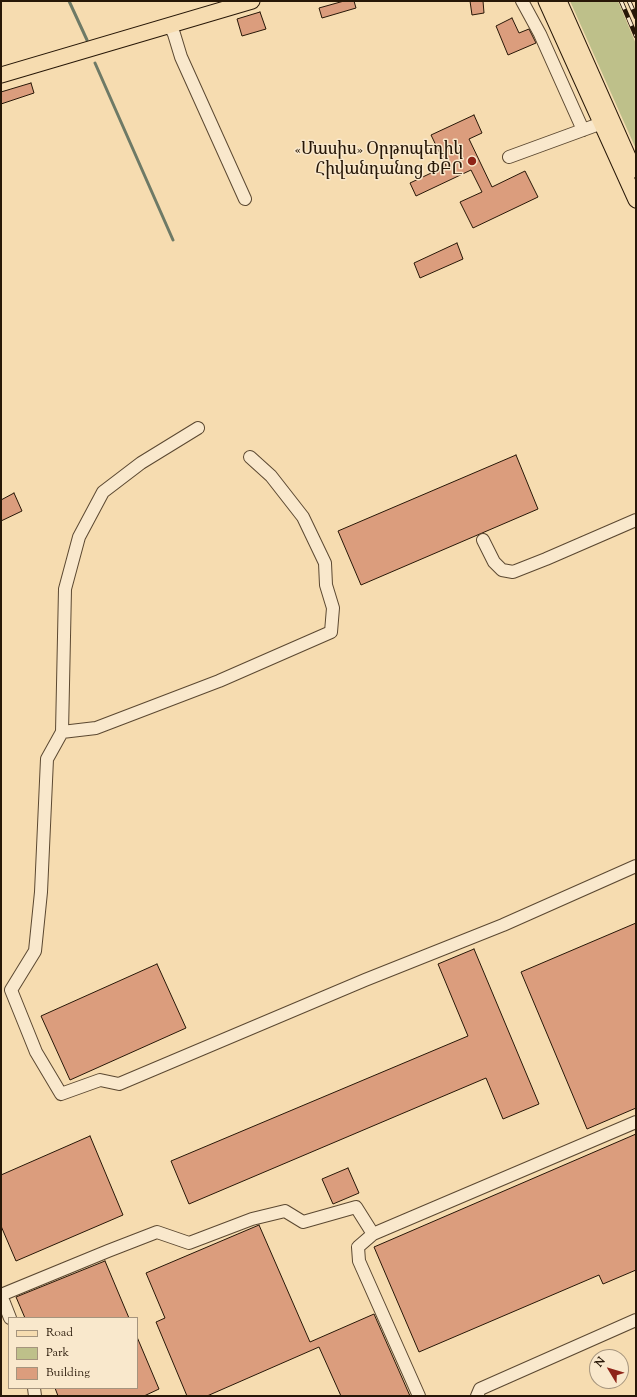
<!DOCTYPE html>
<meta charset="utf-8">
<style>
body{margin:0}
#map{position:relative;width:637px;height:1397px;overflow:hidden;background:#f6dcb0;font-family:"Sorts Mill Goudy",serif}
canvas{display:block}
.frame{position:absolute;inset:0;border:2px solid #271707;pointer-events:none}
.legend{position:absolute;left:8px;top:1317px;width:130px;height:72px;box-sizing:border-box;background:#f9e8cc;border:1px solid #a5947d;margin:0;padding:5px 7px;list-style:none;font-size:12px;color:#271707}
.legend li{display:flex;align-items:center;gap:8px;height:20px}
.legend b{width:20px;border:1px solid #a5947d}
.north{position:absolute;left:589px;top:1349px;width:40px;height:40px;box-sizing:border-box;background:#f9e8cc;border:1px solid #a5947d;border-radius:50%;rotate:308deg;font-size:11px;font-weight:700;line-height:16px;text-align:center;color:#271707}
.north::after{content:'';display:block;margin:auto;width:14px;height:18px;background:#8f2418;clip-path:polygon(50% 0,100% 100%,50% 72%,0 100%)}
</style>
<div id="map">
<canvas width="637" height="1397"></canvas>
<div class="frame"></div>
<ul class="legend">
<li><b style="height:5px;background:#f6dcb0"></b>Road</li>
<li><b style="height:11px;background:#bec08a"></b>Park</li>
<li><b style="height:11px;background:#db9d7d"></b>Building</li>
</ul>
<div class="north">N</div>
</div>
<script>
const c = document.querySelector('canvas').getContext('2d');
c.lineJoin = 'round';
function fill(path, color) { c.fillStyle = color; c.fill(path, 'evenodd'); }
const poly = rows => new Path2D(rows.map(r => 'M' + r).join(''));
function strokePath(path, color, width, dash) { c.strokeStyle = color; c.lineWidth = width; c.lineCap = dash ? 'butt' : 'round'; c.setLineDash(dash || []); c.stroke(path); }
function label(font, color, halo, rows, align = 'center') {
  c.font = font + ' "Sorts Mill Goudy","Noto Serif Armenian",serif'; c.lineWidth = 3; c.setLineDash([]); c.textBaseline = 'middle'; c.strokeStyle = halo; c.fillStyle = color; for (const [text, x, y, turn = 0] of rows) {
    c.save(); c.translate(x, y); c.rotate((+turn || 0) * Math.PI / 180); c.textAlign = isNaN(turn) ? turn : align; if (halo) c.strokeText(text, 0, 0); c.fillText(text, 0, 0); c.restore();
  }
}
fill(poly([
 [570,1,618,1,636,44,636,149]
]), '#bec08a');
strokePath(poly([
 [69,1,87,40],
 [95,63,173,240]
]), '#6e7a66', 3);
const building = poly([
 [344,1,354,1,356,8,322,18,319,8,344,1],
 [470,1,483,1,484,13,472,15,470,1],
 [260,12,266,29,242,36,237,19,260,12],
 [512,18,519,33,529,29,536,43,508,55,496,26,512,18],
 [31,83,34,93,1,104,1,92,31,83],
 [474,115,482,133,469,139,492,187,525,171,538,197,473,228,460,202,482,192,471,170,416,196,410,183,446,166,431,135,474,115],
 [457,243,463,259,420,278,414,263,457,243],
 [516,455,538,509,361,585,338,531,516,455],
 [14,493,22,511,1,521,1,500,14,493],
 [636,923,636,1108,587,1129,521,972,636,923],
 [474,949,539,1104,503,1119,486,1078,189,1204,171,1161,468,1036,438,964,474,949],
 [157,964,186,1028,70,1080,41,1016,157,964],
 [636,1134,636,1270,603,1284,599,1275,419,1352,374,1247,636,1134],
 [90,1136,123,1215,16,1261,1,1226,1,1175,90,1136],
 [348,1168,359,1193,333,1204,322,1179,348,1168],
 [259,1225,310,1342,374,1314,410,1396,341,1396,319,1347,207,1396,187,1396,156,1322,165,1318,146,1273,259,1225],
 [105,1261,129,1318,25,1318,16,1297,105,1261],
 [137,1337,159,1389,144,1396,58,1396,55,1388,137,1388,137,1337]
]);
fill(building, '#db9d7d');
strokePath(building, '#271707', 1);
const minor = poly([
 [522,1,540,34,583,130],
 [170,26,174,34,181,57,245,199],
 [509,157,602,123],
 [198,428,141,463,103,492,79,537,65,589,62,732,47,759,41,892,35,951,11,990,36,1052,61,1094,100,1080,119,1084,365,980,503,925,636,866],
 [483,540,494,562,502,570,513,572,546,559,636,520],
 [62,732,96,728,219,681,331,632,333,608,326,585,325,563,303,517,271,476,250,457],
 [1,1295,108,1251,157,1232,189,1243,252,1219,285,1211,303,1222,356,1207,373,1234],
 [1,1295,10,1318],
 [34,1388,35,1396],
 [419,1396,359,1261,358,1247,373,1234,636,1122],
 [477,1396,480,1389,636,1320]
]);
const major = poly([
 [546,1,636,200],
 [559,1,634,170],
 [1,75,252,1]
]);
strokePath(minor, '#5b4831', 14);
strokePath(major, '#271707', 17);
strokePath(minor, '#f9e8cc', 12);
strokePath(major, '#f6dcb0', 15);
const rail = poly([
 [621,1,636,36],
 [629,1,636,17]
]);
strokePath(rail, '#271707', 4.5);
strokePath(rail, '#f9e8cc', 3, [9]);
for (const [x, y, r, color] of [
 [472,161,5,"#8f2418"]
]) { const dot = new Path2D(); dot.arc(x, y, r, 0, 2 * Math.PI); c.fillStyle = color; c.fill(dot); strokePath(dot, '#f9e8cc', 1.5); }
label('17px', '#271707', '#f9e8cc', [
 ["«Մասիս» Օրթոպեդիկ",463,151],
 ["Հիվանդանոց ՓԲԸ",463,171]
], 'right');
</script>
